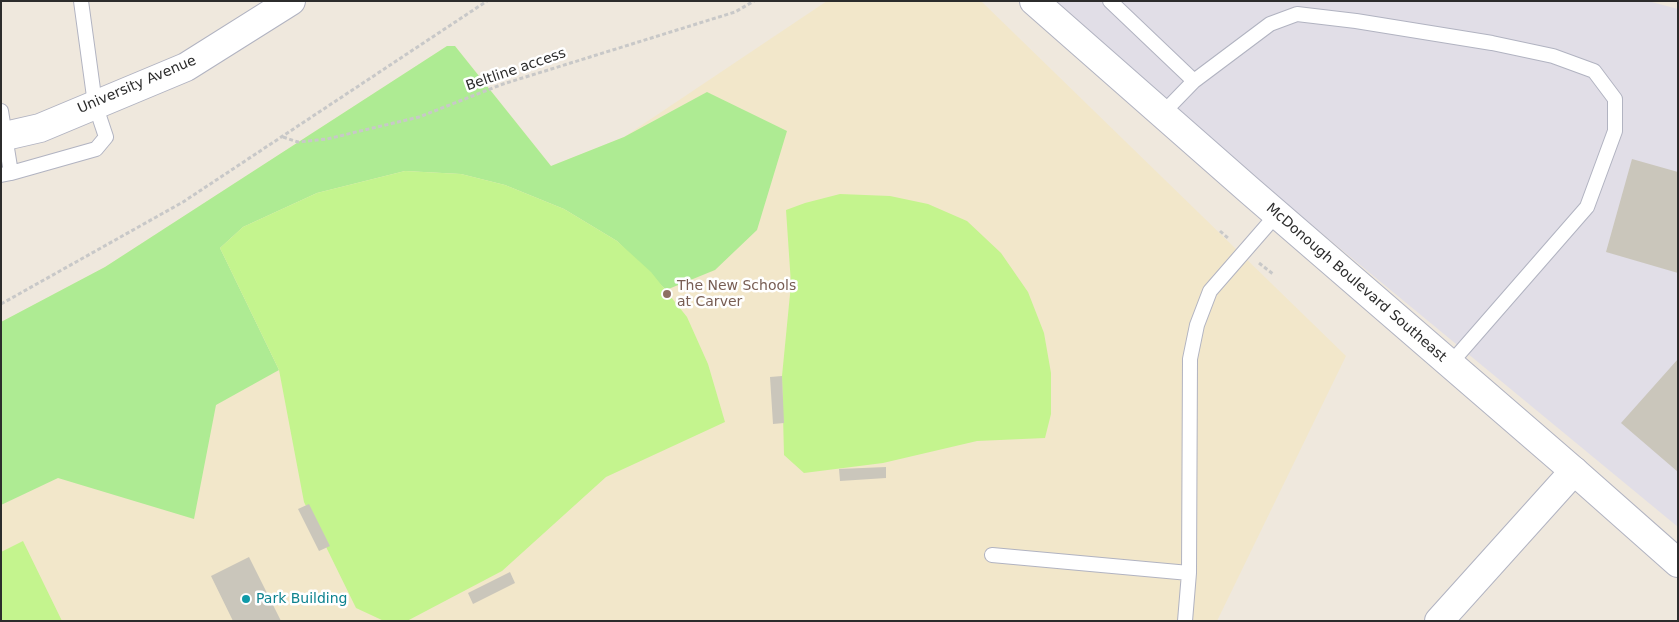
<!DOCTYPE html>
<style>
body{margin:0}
#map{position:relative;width:1679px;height:622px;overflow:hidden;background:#efe8dd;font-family:"DejaVu Sans",sans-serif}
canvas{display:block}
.frame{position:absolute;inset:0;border:2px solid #2c2c2c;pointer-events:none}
</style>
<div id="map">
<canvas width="1679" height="622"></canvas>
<div class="frame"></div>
</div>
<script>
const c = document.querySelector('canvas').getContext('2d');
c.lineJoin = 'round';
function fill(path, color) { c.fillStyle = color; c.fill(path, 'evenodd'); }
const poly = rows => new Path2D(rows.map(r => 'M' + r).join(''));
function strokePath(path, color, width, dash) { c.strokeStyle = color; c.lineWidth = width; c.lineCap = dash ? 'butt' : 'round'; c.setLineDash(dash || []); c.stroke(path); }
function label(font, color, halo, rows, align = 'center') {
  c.font = font + ' "DejaVu Sans",sans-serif'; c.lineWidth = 5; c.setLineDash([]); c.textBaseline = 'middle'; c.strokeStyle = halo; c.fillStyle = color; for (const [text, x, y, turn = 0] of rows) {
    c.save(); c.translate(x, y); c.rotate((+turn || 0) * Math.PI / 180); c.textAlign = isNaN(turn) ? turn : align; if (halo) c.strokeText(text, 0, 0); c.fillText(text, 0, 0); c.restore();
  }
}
fill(poly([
 [1040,1,1648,1,1678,9,1678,527]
]), '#e1dee7');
fill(poly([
 [827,1,981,1,1346,356,1217,621,1,621,1,322,105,267,447,46,455,46,551,166,624,137]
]), '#f2e7ca');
fill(poly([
 [447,46,455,46,551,166,624,137,707,92,787,131,757,230,715,270,666,290,617,241,564,209,505,185,461,174,405,171,317,193,243,227,220,248,279,370,216,405,194,519,58,478,1,505,1,322,105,267]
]), '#aeeb93');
fill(poly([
 [405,171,461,174,505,185,564,209,617,241,651,272,687,317,708,364,725,422,606,477,502,571,407,621,384,621,356,608,304,502,279,370,220,248,243,227,317,193],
 [840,194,890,196,928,204,967,221,1001,253,1028,292,1044,333,1051,373,1051,414,1045,438,977,441,883,463,804,473,784,455,782,376,791,284,786,210,805,203],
 [23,541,62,621,1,621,1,552]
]), '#c4f48e');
fill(poly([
 [1632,159,1678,172,1678,273,1606,252],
 [1678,359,1678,472,1621,423],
 [782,376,784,423,773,424,770,377],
 [886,467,886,478,840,481,839,469],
 [309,504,330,546,319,551,298,509],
 [249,557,281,621,233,621,211,576],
 [510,572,515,583,473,604,468,593]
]), '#cac6bb');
const service = poly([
 [1110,1,1194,81],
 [1,111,11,173,1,175],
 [1162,114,1194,81,1270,24,1297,14,1356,21,1492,43,1553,56,1594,71,1615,99,1615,131,1587,207,1450,364],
 [11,173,96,149,106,137,95,104,81,1],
 [992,555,1189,573],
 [1185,621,1189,573,1190,359,1197,325,1210,291,1277,214]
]);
const minor = poly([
 [1439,621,1574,471]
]);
const secondary = poly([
 [1034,1,1249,190,1574,471,1678,563],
 [1,137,40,128,186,67,291,1]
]);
strokePath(service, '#b1b3c1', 16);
strokePath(minor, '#b1b3c1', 30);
strokePath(secondary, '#b1b3c1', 30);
strokePath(poly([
 [283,137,298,142,327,139,419,117,503,84,735,12,754,1],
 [1220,231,1229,239],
 [1259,263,1273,274],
 [1,304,183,202,487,1]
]), '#c8c8c8', 3, [4, 2.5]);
strokePath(service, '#fff', 14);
strokePath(minor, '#fff', 28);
strokePath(secondary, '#fff', 28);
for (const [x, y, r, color] of [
 [667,294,5,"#8d6e63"],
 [246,599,5,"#0f9aa8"]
]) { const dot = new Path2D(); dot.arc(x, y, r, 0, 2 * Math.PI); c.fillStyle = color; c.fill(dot); strokePath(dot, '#fff', 2); }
label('14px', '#2c2c2c', '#fff', [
 ["Beltline access",516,70,-19],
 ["University Avenue",137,85,-23],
 ["McDonough Boulevard Southeast",1356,283,41]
]);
label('14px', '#785e54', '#fff', [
 ["The New Schools",677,286],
 ["at Carver",677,302]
], 'left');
label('14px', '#0d838f', '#fff', [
 ["Park Building",256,599]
], 'left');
</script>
